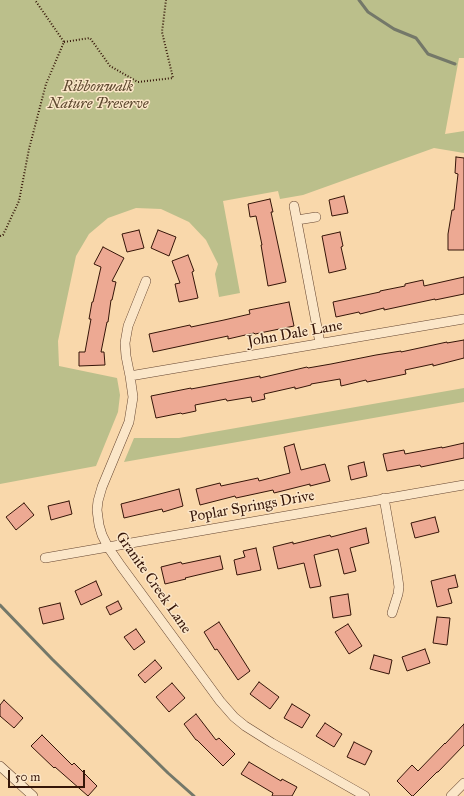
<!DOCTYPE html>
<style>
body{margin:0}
#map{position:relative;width:464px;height:796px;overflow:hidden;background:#f9d8ab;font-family:"IM FELL Great Primer",serif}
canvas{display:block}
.scale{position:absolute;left:8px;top:770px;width:77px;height:18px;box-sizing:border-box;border:2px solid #351508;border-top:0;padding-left:5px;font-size:12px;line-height:14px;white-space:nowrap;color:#351508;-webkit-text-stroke:3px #fbe6c8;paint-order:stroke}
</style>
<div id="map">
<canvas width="464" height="796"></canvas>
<div class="scale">50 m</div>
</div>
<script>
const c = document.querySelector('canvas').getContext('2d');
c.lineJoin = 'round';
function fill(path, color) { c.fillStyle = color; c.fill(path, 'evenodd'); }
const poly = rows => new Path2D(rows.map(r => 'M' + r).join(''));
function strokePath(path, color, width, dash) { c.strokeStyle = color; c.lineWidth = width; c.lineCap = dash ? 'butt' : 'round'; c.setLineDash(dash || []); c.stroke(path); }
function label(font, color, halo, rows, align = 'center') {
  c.font = font + ' "IM FELL Great Primer",serif'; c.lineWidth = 3; c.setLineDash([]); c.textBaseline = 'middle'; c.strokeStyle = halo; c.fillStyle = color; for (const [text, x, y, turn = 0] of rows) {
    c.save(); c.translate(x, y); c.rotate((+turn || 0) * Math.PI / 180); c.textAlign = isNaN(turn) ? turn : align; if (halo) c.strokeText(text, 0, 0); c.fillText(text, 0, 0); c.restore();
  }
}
fill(poly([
 [0,0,464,0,464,58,459,58,445,134,464,131,464,153,434,148,303,195,280,199,278,191,223,201,240,293,219,297,215,274,218,264,206,240,189,222,161,209,136,208,108,218,89,234,76,256,58,341,59,366,117,378,120,395,118,412,96,466,0,484],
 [464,388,464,402,124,462,134,438,179,438]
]), '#bbbf8b');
strokePath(poly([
 [359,0,368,12,394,29,416,38,428,54,455,64],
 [0,605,52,659,168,773,194,796]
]), '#747869', 3);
const building = poly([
 [456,157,464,158,464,250,448,250,448,234,452,210,454,210,458,174,455,173,456,157],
 [344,196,348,213,332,216,329,200,344,196],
 [270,199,273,212,271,212,286,282,268,286,261,245,262,245,256,216,250,217,248,204,270,199],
 [139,230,144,248,127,252,122,234,139,230],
 [158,230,176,237,169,256,151,248,158,230],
 [340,232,343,246,341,247,346,269,329,273,322,236,340,232],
 [103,247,124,258,112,281,116,282,112,300,111,300,108,322,107,322,101,352,104,352,105,365,79,366,79,352,85,352,91,319,89,319,92,302,93,302,101,267,94,264,103,247],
 [188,255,194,271,192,272,198,298,179,302,175,284,180,283,172,261,188,255],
 [464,277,464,294,435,300,435,299,384,310,384,308,360,314,359,312,336,317,333,302,380,292,380,291,405,286,405,284,423,280,424,286,464,277],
 [289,302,294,326,255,334,254,333,228,339,228,336,153,352,149,334,190,325,191,327,224,320,250,314,249,310,289,302],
 [464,340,464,358,433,366,433,364,405,370,406,374,367,382,366,380,341,386,340,379,311,384,311,385,295,389,295,387,264,394,265,399,252,402,251,397,227,401,226,399,195,405,196,411,182,414,181,413,156,418,151,396,191,388,191,389,260,376,260,378,307,367,308,368,331,364,376,355,401,351,401,352,447,342,447,343,464,340],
 [464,443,464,458,421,467,420,465,387,471,383,454,404,450,405,454,442,447,442,448,464,443],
 [294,444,301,470,325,464,330,481,310,486,310,484,274,493,273,490,236,498,235,496,200,505,196,489,220,483,221,486,258,478,259,481,290,473,284,447,294,444],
 [364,462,367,476,351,480,348,466,364,462],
 [179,489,183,506,163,512,162,509,124,518,121,504,179,489],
 [69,501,72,514,51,520,48,506,69,501],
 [24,503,34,515,16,530,6,517,24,503],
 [435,517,439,532,415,538,411,523,435,517],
 [366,528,369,543,350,548,356,571,344,574,338,549,314,555,321,586,310,588,304,563,278,569,273,547,293,542,293,544,330,535,331,537,366,528],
 [256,548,261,570,237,575,234,560,245,557,243,551,256,548],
 [220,556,223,569,185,578,186,579,165,584,161,567,181,562,182,564,220,556],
 [455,575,458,587,448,589,452,603,437,607,431,581,455,575],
 [96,581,102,595,81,605,75,591,96,581],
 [348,594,351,615,333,618,330,597,348,594],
 [118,601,122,609,110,615,106,607,118,601],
 [60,603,64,619,43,624,39,608,60,603],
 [437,617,450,618,447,645,433,643,437,617],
 [219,622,250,671,238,680,217,649,215,650,204,632,219,622],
 [348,624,362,646,349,654,335,632,348,624],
 [136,629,145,642,134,650,124,637,136,629],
 [425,649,430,663,407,671,402,657,425,649],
 [374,655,392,660,389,674,370,669,374,655],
 [155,660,162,668,145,683,138,675,155,660],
 [259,682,279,697,270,709,250,694,259,682],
 [172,683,185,698,169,712,156,697,172,683],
 [4,700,23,718,14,728,0,716,0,705,4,700],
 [292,704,310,715,302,728,284,718,292,704],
 [196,714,216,740,219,738,235,754,223,766,197,740,196,740,184,724,196,714],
 [325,723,342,734,334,747,316,736,325,723],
 [464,724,464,745,438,772,437,772,413,796,412,796,397,781,412,765,418,771,445,743,445,744,464,724],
 [42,735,72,765,74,763,97,786,88,796,55,767,54,768,31,746,42,735],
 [354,742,372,751,365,765,347,757,354,742],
 [249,762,281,781,282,779,297,787,292,796,272,796,273,793,241,774,249,762]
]);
fill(building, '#eda993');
strokePath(building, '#351508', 1);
const street = poly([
 [294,206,320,343],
 [297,220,316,217],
 [146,281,128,326,125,343,126,356,130,376,133,397,129,422,102,487,98,501,97,510,99,525,102,535,108,547,121,566,220,701,234,717,245,726,272,743,365,796],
 [130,376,464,319],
 [384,498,396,566,399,587,398,594,392,613],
 [45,558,464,485],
 [0,766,33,796],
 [451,796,464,783]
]);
strokePath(street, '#664631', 10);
strokePath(poly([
 [64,42,90,38,110,66,138,82,173,78,162,32,166,0],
 [0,236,3,235,19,201,29,149,46,84,64,42,35,0]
]), '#351508', 2, [1, 2]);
strokePath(street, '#fbe6c8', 9);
label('italic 15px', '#5d482f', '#fbe6c8', [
 ["Ribbonwalk",98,87],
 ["Nature Preserve",98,104]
]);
label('15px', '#351508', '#fbe6c8', [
 ["John Dale Lane",295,334,-10],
 ["Poplar Springs Drive",252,507,-10],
 ["Granite Creek Lane",153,583,55]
]);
</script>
